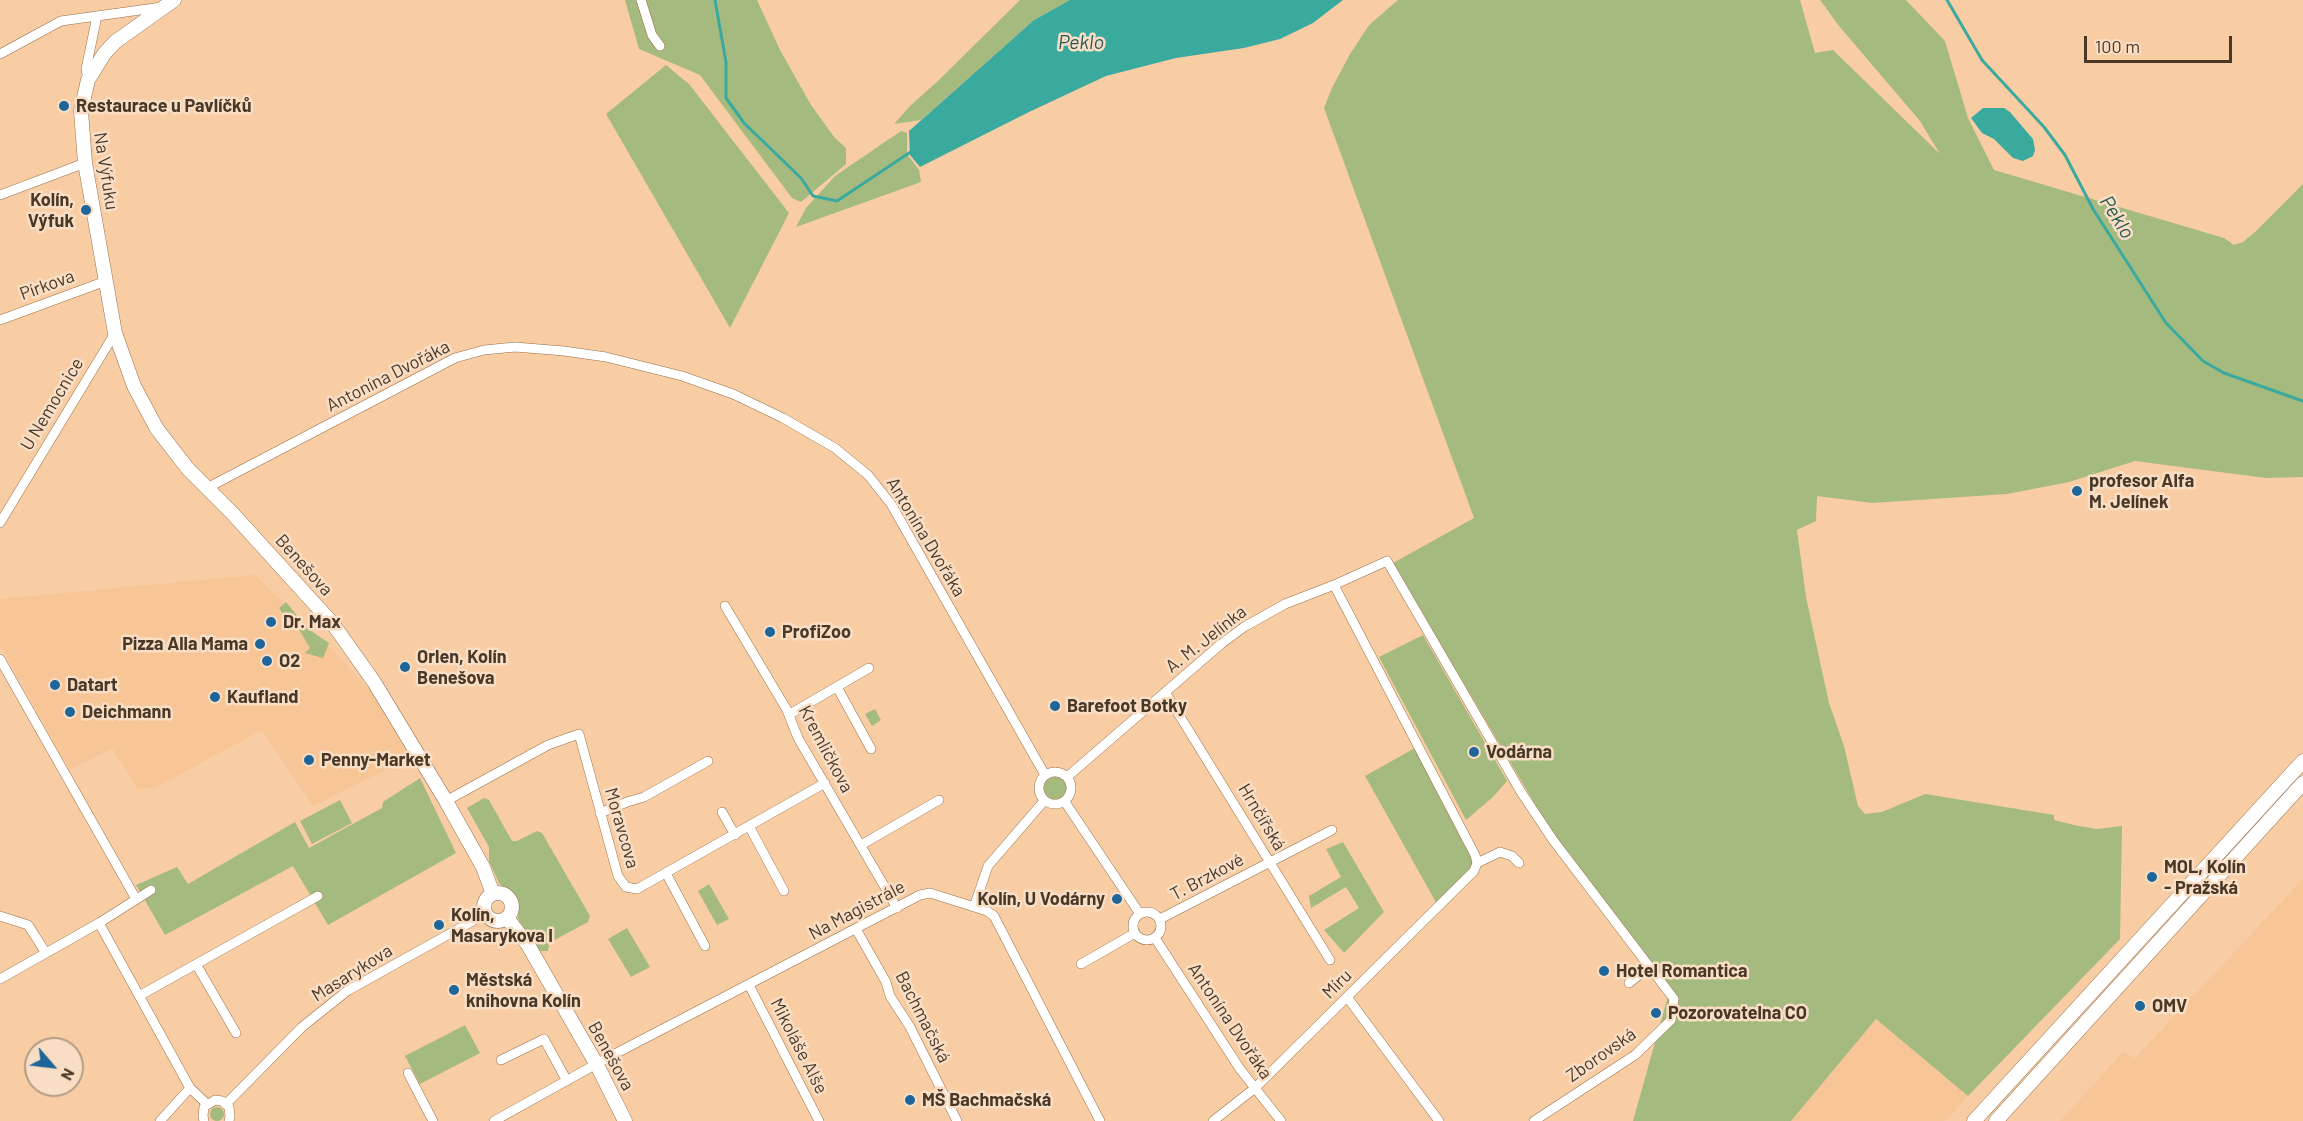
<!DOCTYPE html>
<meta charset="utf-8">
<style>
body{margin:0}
#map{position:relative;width:2303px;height:1121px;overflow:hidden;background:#f9cda4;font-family:Barlow,sans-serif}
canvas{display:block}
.north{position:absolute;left:24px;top:1037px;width:60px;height:60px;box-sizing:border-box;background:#f9dec6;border:2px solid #b39c86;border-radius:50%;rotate:118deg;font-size:16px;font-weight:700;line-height:24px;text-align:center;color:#4a3827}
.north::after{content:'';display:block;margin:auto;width:21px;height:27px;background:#1e669a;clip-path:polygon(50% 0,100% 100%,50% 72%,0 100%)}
.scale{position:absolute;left:2084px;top:36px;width:148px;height:27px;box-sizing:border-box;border:3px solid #4a3827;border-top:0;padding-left:8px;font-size:18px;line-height:21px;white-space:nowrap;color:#4a3827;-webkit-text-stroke:4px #f9dec6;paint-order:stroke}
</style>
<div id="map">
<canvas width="2303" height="1121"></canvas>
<div class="north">N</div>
<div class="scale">100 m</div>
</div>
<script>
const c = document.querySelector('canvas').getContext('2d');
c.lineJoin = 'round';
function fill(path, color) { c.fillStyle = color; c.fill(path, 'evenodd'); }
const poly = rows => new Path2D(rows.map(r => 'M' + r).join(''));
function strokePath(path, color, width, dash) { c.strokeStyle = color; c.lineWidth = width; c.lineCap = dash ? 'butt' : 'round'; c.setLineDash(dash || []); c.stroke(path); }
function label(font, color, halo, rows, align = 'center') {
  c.font = font + ' Barlow,sans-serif'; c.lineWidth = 5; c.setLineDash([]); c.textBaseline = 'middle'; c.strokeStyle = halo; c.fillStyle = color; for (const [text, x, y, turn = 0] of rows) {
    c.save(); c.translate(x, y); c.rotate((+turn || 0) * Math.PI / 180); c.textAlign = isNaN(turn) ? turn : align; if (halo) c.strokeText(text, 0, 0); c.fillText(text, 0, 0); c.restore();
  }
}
fill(poly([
 [255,575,327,644,371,692,410,758,313,806,262,730,155,788,138,789,112,748,70,770,0,645,0,599],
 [2303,879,2303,1121,2060,1121,2123,1052,2135,1058],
 [1876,1019,1968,1096,1945,1121,1791,1121]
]), '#f7c596');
fill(poly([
 [625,0,757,0,780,50,811,105,835,138,846,148,846,164,801,202,792,198,700,75,639,49],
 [1020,0,1070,0,1034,20,921,120,894,124,911,105,938,81],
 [1398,0,1800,0,1815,53,1833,50,1940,154,1920,121,1839,26,1820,0,1906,0,1945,41,1968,118,1994,170,2224,238,2234,245,2243,242,2255,232,2303,184,2303,477,2266,478,2135,461,2069,482,2007,494,1872,503,1817,496,1816,521,1797,530,1806,597,1829,703,1844,746,1858,806,1865,814,1882,812,1925,794,2054,815,2054,820,2074,825,2096,829,2122,826,2120,939,1968,1096,1876,1019,1791,1121,1633,1121,1670,989,1555,838,1393,563,1474,518,1324,108,1332,88,1350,54,1369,25],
 [666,65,689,84,789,213,730,328,606,114],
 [901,131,907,133,907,154,919,170,921,182,796,227,806,208,835,176],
 [286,602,308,629,329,643,323,658,305,653,310,648,291,616,283,614,279,608],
 [1423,635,1507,781,1493,797,1466,820,1379,657],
 [875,709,881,720,872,726,865,714],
 [1415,748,1474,862,1470,870,1437,904,1365,776],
 '1044 788a11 11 0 1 1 22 0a11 11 0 1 1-22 0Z',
 [420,778,456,853,328,925,293,866,165,935,136,885,177,867,188,884,295,822,309,848,382,808,383,802],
 [484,798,489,800,512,841,517,841,537,831,542,833,590,916,588,922,549,943,548,951,539,951,518,919,515,899,499,883,489,861,489,847,467,808],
 [340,800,352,823,312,844,300,821],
 [1343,842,1384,912,1344,953,1324,930,1359,908,1346,887,1311,908,1309,896,1341,877,1326,849],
 [709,884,729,919,717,925,698,891],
 [627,928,650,967,631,977,608,939],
 [465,1025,480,1053,420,1084,405,1056],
 '210 1114a7 7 0 1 1 14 0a7 7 0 1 1-14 0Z'
]), '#a4ba7f');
fill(poly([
 [1070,0,1343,0,1313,23,1280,39,1244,48,1176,58,1106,76,1029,112,920,167,910,155,909,131,1034,20],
 [1983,108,2004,108,2010,112,2033,139,2035,150,2033,156,2023,161,2013,158,1994,139,1982,133,1971,118]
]), '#3baa9e');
strokePath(poly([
 [715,0,726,62,726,98,744,123,801,178,813,196,837,201,912,151],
 [1947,0,1982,60,2044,127,2065,155,2093,209,2166,323,2203,361,2224,373,2303,401]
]), '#3baa9e', 3);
const street = poly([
 [641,0,652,35,660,46],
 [0,54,61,21,162,7],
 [88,80,86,69,97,16],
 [0,195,85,163],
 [0,320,106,281],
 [207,488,455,358,484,350,515,347,564,351,606,357,682,376,733,394,783,418,835,448,868,475,891,504,1045,775],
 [0,523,115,333],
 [725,606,787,710,798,738,897,908],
 [0,659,136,899],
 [837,687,871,749],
 [1165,692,1330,960],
 [790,714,869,668],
 '1039 788a16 16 0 1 1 32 0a16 16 0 1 1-32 0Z',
 [1067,777,1221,644,1244,627,1285,604,1334,585,1387,561,1521,792,1553,840,1674,999,1671,1020,1635,1055,1534,1121],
 [446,801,548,745,579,734,618,876,626,887,637,889,825,783],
 [1065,802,1140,914],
 [722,812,735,835],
 [600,813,627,802,644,797,708,761],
 [749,826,784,891],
 [861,845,939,800],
 [1477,863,1500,852,1512,856,1519,863],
 [666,873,705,946],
 [974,907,988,866,1044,801],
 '1133 926a14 14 0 1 1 28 0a14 14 0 1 1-28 0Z',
 [0,916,28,925,46,953],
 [1160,919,1332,830],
 [99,923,190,1088,207,1104],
 [856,929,886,982,890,996,910,1027,957,1121],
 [1155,938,1240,1069,1281,1121],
 [196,964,236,1033],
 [1081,964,1135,933],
 [0,979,99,923,151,890],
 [1629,983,1649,967],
 [749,985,819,1121],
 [139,996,318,896],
 [1347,997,1439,1121],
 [501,1060,544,1039,567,1081],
 [408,1073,433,1121],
 [226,1104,302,1027,347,991,485,914],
 [160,1121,190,1088],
 [204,1121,203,1116,204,1107,215,1100,222,1101,229,1107,230,1116,229,1121],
 [494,1121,609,1057,920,895,930,893,987,911,994,916,1100,1121],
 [1213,1121,1255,1088,1474,871,1477,863,1475,855,1334,585]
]);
const secondary = poly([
 [174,0,115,42,104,54,88,80,81,111,85,163,115,333,134,386,157,429,188,469,233,514,333,624,374,682,446,801,483,867,493,894],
 '484 907a14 14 0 1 1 28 0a14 14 0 1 1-28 0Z',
 [507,918,528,945,597,1065,625,1121],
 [1974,1121,2303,761],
 [1996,1121,2303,783]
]);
strokePath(street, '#966f48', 10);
strokePath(secondary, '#966f48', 15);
strokePath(street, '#fff', 9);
strokePath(secondary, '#fff', 14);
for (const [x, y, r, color] of [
 [64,106,6,"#1e669a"],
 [86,210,6,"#1e669a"],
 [2077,491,6,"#1e669a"],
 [271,622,6,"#1e669a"],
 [770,632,6,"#1e669a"],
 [260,644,6,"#1e669a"],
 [267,661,6,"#1e669a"],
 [405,667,6,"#1e669a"],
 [55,685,6,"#1e669a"],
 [215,697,6,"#1e669a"],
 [1055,706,6,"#1e669a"],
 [70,712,6,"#1e669a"],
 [1474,752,6,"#1e669a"],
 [309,760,6,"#1e669a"],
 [2152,877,6,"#1e669a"],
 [1117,899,6,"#1e669a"],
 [439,925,6,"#1e669a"],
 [1604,971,6,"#1e669a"],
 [454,990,6,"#1e669a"],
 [2140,1006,6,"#1e669a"],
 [1656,1013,6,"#1e669a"],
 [910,1100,6,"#1e669a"]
]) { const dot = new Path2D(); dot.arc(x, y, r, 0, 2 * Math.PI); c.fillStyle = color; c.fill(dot); strokePath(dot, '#f9dec6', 2); }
label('bold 18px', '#4a3827', '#f9dec6', [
 ["Restaurace u Pavlíčků",76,106],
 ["Kolín,",74,200,"right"],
 ["Výfuk",74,221,"right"],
 ["profesor Alfa",2089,481],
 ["M. Jelínek",2089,502],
 ["Dr. Max",283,622],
 ["ProfiZoo",782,632],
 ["Pizza Alla Mama",248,644,"right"],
 ["Orlen, Kolín",417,657],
 ["Benešova",417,678],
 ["O2",279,661],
 ["Datart",67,685],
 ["Kaufland",227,697],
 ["Barefoot Botky",1067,706],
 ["Deichmann",82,712],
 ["Vodárna",1486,752],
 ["Penny-Market",321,760],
 ["MOL, Kolín",2164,867],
 ["- Pražská",2164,888],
 ["Kolín, U Vodárny",1105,899,"right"],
 ["Kolín,",451,915],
 ["Masarykova I",451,936],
 ["Hotel Romantica",1616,971],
 ["Městská",466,980],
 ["knihovna Kolín",466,1001],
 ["OMV",2152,1006],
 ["Pozorovatelna CO",1668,1013],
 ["MŠ Bachmačská",922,1100]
], 'left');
label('18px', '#4a3827', '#f9dec6', [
 ["Na Výfuku",106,171,81],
 ["Pírkova",47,285,-20],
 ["Antonína Dvořáka",388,376,-27],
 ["U Nemocnice",52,404,-59],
 ["Antonína Dvořáka",926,537,59],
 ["Benešova",304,565,48],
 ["A. M. Jelínka",1206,639,-38],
 ["Kremličkova",826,749,62],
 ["Hrnčířská",1262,817,59],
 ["Moravcova",622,828,74],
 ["T. Brzkové",1207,877,-28],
 ["Na Magistrále",857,910,-28],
 ["Masarykova",352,973,-32],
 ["Míru",1337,984,-45],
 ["Bachmačská",923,1017,63],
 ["Antonína Dvořáka",1230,1021,56],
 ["Mikoláše Alše",799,1046,63],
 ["Zborovská",1601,1055,-35],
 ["Benešova",611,1056,61]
]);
label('italic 20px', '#2a5953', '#f9dec6', [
 ["Peklo",1081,42],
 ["Peklo",2117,217,58]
]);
</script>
